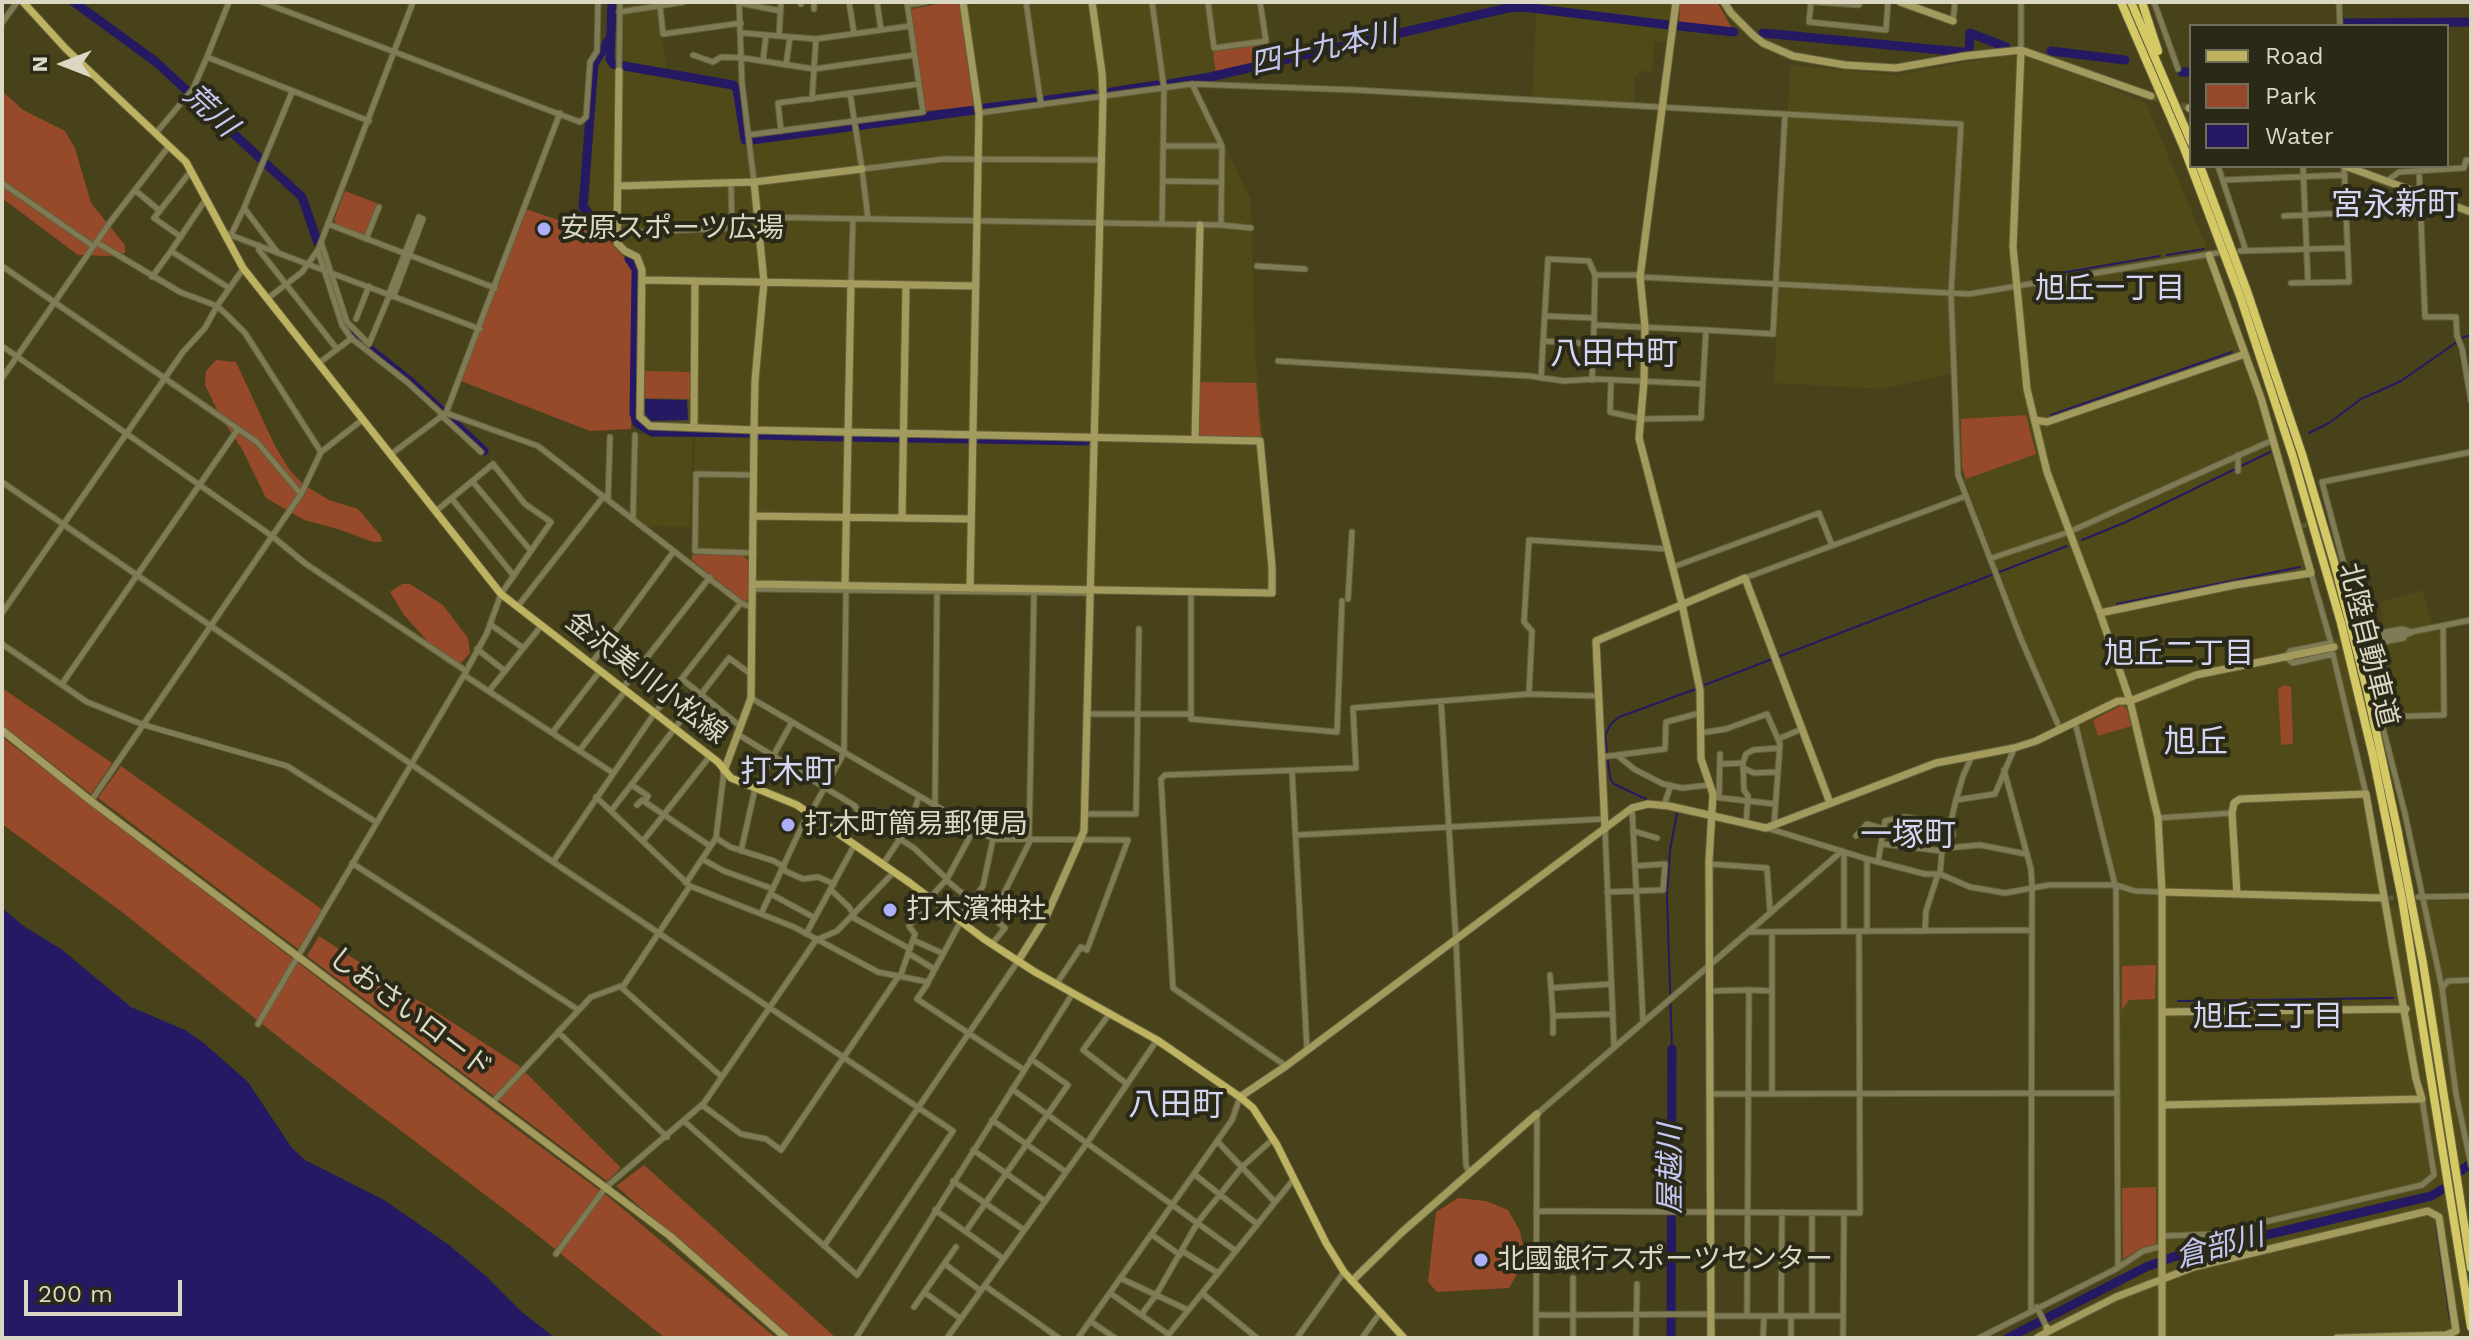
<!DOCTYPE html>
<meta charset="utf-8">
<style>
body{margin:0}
#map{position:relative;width:2473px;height:1340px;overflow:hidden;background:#47421a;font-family:"Work Sans",sans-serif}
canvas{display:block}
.frame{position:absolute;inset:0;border:4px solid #dad8c2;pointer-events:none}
.legend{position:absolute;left:2189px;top:24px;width:260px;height:144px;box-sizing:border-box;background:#2a2817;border:2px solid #706e5b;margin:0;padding:10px 14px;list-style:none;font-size:24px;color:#dad8c2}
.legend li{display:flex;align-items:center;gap:16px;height:40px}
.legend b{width:40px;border:2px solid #706e5b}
.north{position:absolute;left:24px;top:24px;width:80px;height:80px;-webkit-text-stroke:6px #2a2817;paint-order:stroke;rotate:270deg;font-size:22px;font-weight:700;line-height:32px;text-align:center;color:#dad8c2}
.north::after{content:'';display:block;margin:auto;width:28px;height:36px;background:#dad8c2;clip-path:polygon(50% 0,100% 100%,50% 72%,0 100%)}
.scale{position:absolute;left:24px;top:1280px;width:158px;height:36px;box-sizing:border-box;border:4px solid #dad8c2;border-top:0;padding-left:10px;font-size:24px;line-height:28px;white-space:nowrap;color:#dad8c2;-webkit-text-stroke:6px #2a2817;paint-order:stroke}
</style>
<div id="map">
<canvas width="2473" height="1340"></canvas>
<div class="frame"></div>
<ul class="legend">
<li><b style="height:10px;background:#bdb361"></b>Road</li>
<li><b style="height:22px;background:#964a2a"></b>Park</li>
<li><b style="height:22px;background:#251963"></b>Water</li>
</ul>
<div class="north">N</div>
<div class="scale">200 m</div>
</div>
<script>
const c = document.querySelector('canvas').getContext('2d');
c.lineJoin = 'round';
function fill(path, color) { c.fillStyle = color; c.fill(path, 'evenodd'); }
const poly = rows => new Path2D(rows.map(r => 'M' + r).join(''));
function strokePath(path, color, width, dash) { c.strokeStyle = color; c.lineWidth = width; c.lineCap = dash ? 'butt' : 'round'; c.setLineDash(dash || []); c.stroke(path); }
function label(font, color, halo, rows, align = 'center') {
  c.font = font + ' "Work Sans","Noto Sans JP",sans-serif'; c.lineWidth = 8; c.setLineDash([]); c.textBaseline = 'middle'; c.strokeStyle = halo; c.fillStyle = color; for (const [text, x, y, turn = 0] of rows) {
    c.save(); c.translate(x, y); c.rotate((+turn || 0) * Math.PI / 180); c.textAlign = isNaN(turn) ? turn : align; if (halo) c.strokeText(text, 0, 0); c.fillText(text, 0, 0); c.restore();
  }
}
fill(poly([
 [622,2,650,2,651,8,658,8,667,71,738,86,746,134,980,107,965,2,1263,2,1272,60,1203,77,1198,92,1251,200,1255,351,1275,567,1275,593,751,581,751,606,691,560,695,425,652,424,642,415,639,256,625,247,589,205,596,65,622,18],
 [1537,2,1672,2,1667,42,1654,41,1652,72,1639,71,1639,75,1635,75,1634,103,1532,98],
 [2018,53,2080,75,2146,103,2205,243,2208,264,2260,405,2270,436,2269,448,2304,563,2307,581,2311,585,2328,640,2384,630,2380,602,2423,590,2431,622,2439,628,2442,713,2382,715,2347,709,2366,801,2379,898,2385,906,2426,901,2471,900,2471,1318,2452,1322,2454,1338,2030,1338,2123,1290,2119,1258,2120,890,2081,729,2076,719,2066,724,2062,723,2037,672,1961,470,1957,372,1882,389,1774,383,1790,65,1896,75],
 [637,434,693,436,690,527,647,526,635,516]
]), '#504a19');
fill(poly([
 [948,2,959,2,974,106,926,111,911,9],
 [1680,2,1717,2,1733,30,1679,23],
 [1269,43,1271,60,1216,74,1213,52],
 [2,91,23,110,65,131,75,148,91,203,125,245,125,253,108,256,78,255,2,198],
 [345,191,379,204,366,236,336,224,334,220],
 [581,208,634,269,631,429,590,431,461,381,526,209,581,228],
 [216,360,236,362,275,446,291,472,304,485,329,500,358,509,381,536,382,542,373,542,338,529,304,520,266,498,242,449,220,416,205,385,206,371],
 [644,371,691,372,690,399,642,398],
 [1199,382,1256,383,1261,437,1198,437],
 [2026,415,2036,454,1966,479,1962,467,1961,419],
 [692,555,742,555,748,561,748,598,745,602,692,560],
 [402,584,410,584,443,605,468,638,470,653,460,664,448,664,404,615,390,592],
 [2285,685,2291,687,2293,742,2291,744,2281,745,2278,689],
 [2,688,112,763,91,794,2,725],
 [2122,705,2127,709,2131,726,2098,736,2093,720],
 [2,737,499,1116,610,1198,776,1338,665,1338,530,1229,291,1047,122,912,2,824],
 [121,766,323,910,298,949,98,798],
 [319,936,518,1065,621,1168,607,1181,307,956],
 [2156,965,2155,999,2129,1000,2122,1010,2122,966],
 [644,1165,836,1338,791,1338,616,1186],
 [2156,1187,2156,1244,2143,1247,2123,1259,2122,1188],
 [1458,1198,1486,1201,1508,1210,1520,1231,1526,1259,1509,1288,1437,1292,1428,1282,1436,1212]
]), '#964a2a');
fill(poly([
 [645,399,687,400,688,420,651,421,645,414],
 [2,908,25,927,61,949,131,1007,185,1030,205,1044,248,1082,292,1148,305,1160,384,1200,449,1245,487,1277,522,1312,555,1338,2,1338]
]), '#251963');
strokePath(poly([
 [2167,255,2204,249],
 [2032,278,2160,256],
 [2051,415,2232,352],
 [2309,433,2329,423,2361,399,2401,381,2464,337,2471,335],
 [2082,540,2126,522,2270,452],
 [2117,604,2300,567],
 [1702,686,2067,546],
 [1646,799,1614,784,1610,778,1605,735,1611,724,1619,717,1696,689],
 [2178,1001,2393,998],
 [1672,1049,1667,896,1670,850,1677,813],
 [2436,1223,2450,1319]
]), '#251963', 2);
strokePath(poly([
 [74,2,156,62,302,197,318,243],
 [612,2,610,59,613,64,733,85,737,89,745,140],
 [2343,23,2471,22],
 [1679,26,1734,32],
 [1763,33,1962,52],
 [1969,51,1970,33,2006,47],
 [2051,51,2125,60],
 [2182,72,2191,72],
 [1169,84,1210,77,1508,8,1523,7,1669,25],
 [1111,92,1157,85],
 [1047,100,1093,94],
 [985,108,1035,102],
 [752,140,975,110],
 [609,236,583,207,594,64,610,38],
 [322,254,326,268],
 [629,259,636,269,636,276,634,413,637,423,652,432,749,433],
 [328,274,337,303],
 [343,321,352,335,411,382,484,451],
 [758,435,842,437],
 [851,437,902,438],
 [909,438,970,439],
 [977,439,1086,441],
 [2461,1171,2471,1163],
 [1671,1338,1672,1049],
 [2008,1338,2146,1267,2173,1257,2431,1196,2443,1189]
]), '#251963', 9);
strokePath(poly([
 [2302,526,2326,521],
 [2389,898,2404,897],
 [2418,1040,2440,1040],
 [2450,1233,2471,1231]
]), '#5d5833', 5, [5, 2.5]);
strokePath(poly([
 [2151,96,2189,108]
]), '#5d5833', 7, [7, 3.5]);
const street = poly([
 [229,2,207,57,369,121],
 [262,2,580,122,586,117,590,62,597,51,598,2],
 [739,2,742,83,754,182],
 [849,2,854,33],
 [877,2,881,30],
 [1026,2,1041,105],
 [1152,2,1164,88,1162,224],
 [1208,2,1214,48,1266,41,1260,2],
 [1811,2,1809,22,1886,30,1888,2],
 [1816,2,1859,5,1860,2],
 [2021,2,2021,50],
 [2154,2,2178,69],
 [2339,2,2340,26],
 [740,3,781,11],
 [801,4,801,2],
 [907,5,926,2],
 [660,6,663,34,741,23],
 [814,9,814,2],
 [619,12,684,2],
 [1953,21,1955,2],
 [2,23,17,2],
 [742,33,816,39],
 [779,36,781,2],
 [693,55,713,62,721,57,743,58,814,69,914,55],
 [763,61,766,35],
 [786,65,790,37],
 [619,71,620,2],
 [850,93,862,169,944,159,1101,160],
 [812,99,816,39,910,26],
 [979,113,1192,84,1356,90,1961,124,1951,294,1958,475,2021,639,2060,729],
 [781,131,778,103,919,84],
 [156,133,193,89,207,57],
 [748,135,923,112,907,2],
 [1163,146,1222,146],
 [2218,166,2246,251],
 [2303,166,2308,283],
 [862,169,868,219],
 [2419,171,2425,317,2456,317,2457,336,2462,348,2471,401],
 [2224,180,2345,175],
 [1163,181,1222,182],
 [2387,181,2399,172,2464,168,2466,160,2471,161],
 [2,183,93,246],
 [136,191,160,211],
 [206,199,171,251,229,288],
 [244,208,292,92],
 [2284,216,2346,213],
 [757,217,1221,225,1222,146,1192,84],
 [328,224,495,288],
 [1221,225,1251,228],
 [225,233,480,329],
 [618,233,732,228,731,183],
 [231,235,244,208,278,253],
 [181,237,154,218,191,171],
 [366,239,379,207],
 [96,242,180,292,217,306,227,315,245,333,321,452],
 [321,242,347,322,369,344,390,294],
 [258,245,259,250,337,349],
 [318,251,342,325,351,338,407,382,442,414],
 [2240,251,2347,248],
 [2,266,257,442,300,493],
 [1257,266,1305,269],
 [1595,275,1640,275],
 [152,277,171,251],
 [1640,277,1969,294,2217,253],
 [851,283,853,219],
 [2291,283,2349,282,2344,166],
 [389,294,419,217],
 [394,295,423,219,419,217],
 [267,299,302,272,318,250,413,2],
 [1545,316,1594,318],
 [356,319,369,286],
 [1706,330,1773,334,1785,114],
 [1543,341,1593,344],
 [2,346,272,536,306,564,466,671],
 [1278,361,1530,376,1564,381,1595,379,1703,384],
 [319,363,352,338],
 [2,378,111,221,169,146],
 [1541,378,1548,259,1589,261,1595,275,1594,325],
 [1592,380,1594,325,1706,330,1701,418,1641,419,1610,412,1611,381],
 [446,413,560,113],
 [441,415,481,452],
 [390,455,446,413,538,446,741,603,753,608],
 [2238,471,2238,455],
 [753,475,696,474,695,551,754,553],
 [472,481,531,551],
 [2,482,553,862,953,1131,857,1275,685,1122],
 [452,499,514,576],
 [608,500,610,437],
 [633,518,635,435],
 [1992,558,2069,532,2273,440],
 [1673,567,1819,513,1832,545],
 [2311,573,2331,643,2290,651,2286,657,2293,663,2333,654,2366,794],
 [1745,578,1966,496],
 [754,589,1090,593],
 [1348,599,1352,532],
 [518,606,604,496],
 [2,613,183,352,205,328,217,306,243,269],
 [490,624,523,648],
 [2409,631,2403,629,2363,636,2322,482,2471,452],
 [2413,632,2405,635,2404,638,2362,646,2405,814,2442,988,2456,1094,2471,1165],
 [2361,642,2471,620],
 [2,644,87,702,144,725,287,766,376,822],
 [477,649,505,671],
 [591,664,674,551],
 [464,675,613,773],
 [682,679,740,726],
 [62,684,238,429],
 [623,688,710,577],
 [489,691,542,625],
 [1529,694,1532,631,1524,622,1529,540,1668,549],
 [751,698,993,839,1128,840,1087,950,1081,947,1057,983],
 [1441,701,1456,941,1466,1165,1469,1172],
 [1087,714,1191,714,1191,595],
 [1191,714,1191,719,1337,732,1342,601],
 [2381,717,2444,715,2443,626],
 [2075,722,2116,889,2118,1266],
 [552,733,600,671],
 [1700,733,1726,729,1767,714,1778,739,1802,729],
 [739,735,855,806,859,813,914,848,947,879],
 [579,751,626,690],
 [1617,755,1634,769,1663,784,1682,788,1710,785],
 [1601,757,1665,749,1666,722,1700,713],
 [1743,763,1746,754,1753,750,1779,748],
 [1721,764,1743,763,1744,790,1748,796,1746,823],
 [1743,768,1754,773,1777,772],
 [2004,770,2031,869,2032,887,2031,1311],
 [1292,771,1307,1050],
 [632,785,648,796,645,802],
 [596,797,690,886,794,927,878,972,928,982,961,921],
 [1713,797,1775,804],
 [1719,797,1720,754],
 [1956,800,1963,776,1972,756],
 [91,801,301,494,321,452,362,420],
 [935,804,937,593],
 [637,805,642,800,710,846],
 [1664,805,1671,785],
 [1632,808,1643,1020],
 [611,811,729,658,752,675],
 [810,814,844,753,846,591],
 [1085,814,1136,814,1139,629],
 [2158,818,2232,813],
 [1774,825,1780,744,1778,739],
 [1767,828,1867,859,1925,874,1940,874,1970,887,2005,893,2049,885,2116,885,2135,891,2162,892],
 [1605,829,1614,1045],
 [1633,831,1657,838],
 [1296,835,1604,819],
 [1856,836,1867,824,1884,829],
 [716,838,730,847,774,861,784,867],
 [1029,839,1034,594],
 [643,841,710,756],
 [1882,844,1942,851],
 [1914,847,1916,819],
 [1947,848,1980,845,2026,854],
 [741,851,755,789,792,722],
 [702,859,724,871,773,889],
 [1867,859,1867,931],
 [553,862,654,714,741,603],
 [1878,862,1885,821,1905,817,1951,824],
 [352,863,577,1009],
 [883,864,910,824,919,796],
 [1709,864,1767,868,1770,911],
 [783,870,803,879,818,877,834,884],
 [1940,874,1942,851,1947,848,1953,835,1951,821,1956,800,1995,794,2014,749],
 [946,880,1005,928,992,944],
 [686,883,716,838,724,771],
 [831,890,849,907,854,915],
 [1607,892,1663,890,1665,864,1635,866],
 [771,894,815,918],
 [1002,897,1031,839],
 [2418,897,2471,896],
 [929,899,947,879,975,827],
 [761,914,808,813],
 [852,917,910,949],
 [958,920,983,886,993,839],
 [1844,931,1844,852],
 [1925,931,1926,911,1938,874],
 [1748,932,2031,930],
 [806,934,855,844],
 [913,940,942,953],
 [908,953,934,969],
 [1550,975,1551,988],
 [900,977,915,934,909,926,930,900],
 [928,983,917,999,1024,1070],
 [1611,984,1551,988,1553,1016,1613,1014],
 [622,988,722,1077],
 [2442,988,2448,981,2471,980],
 [1711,991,1749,990],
 [1110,1013,1083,1050,1127,1084],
 [1553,1016,1553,1033],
 [258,1024,464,675,487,633,501,594,551,522,525,504,493,464,436,511],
 [558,1032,667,1137],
 [1286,1066,1173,988,1161,779,1165,775,1356,768,1353,708,1529,694,1598,696],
 [1012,1089,1236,1251],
 [1711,1094,2117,1093],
 [1772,1094,1772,991],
 [493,1102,591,997,621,986,622,988,690,886],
 [702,1105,741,1134,766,1139,781,1150,898,977],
 [992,1120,1066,1172],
 [1217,1141,1274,1201],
 [973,1150,1045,1201],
 [1194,1174,1257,1224],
 [953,1181,1024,1230],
 [935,1210,1004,1259],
 [1536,1211,1860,1213,1859,931],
 [966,1231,1068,1085,1031,1059],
 [1151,1234,1180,1255],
 [2163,1236,2213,1234,2422,1185,2434,1175,2422,1099],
 [824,1246,1018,961],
 [1182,1251,1218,1273],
 [556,1254,606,1187,704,1103,816,940,837,931,894,872],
 [945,1264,981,1291],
 [1120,1278,1188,1310],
 [985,1286,1059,1338],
 [924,1292,961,1319],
 [1110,1293,1168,1334],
 [1202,1293,1257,1338],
 [914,1307,956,1247],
 [2037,1307,2047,1328],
 [1141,1315,1156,1295,1198,1222,1242,1167,1273,1139],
 [1536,1315,1573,1315,1573,1278],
 [1711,1316,1843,1316],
 [1747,1316,1749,990,1772,991,1772,932],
 [1781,1316,1782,1212],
 [1791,1316,1791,1338],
 [1812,1316,1812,1213],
 [1090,1321,1115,1338],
 [856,1338,1073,993],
 [947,1338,1087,1143,1157,1040,1157,1043],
 [1078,1338,1232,1120,1240,1097],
 [1166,1338,1293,1180],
 [1297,1338,1344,1272],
 [1362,1338,1380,1313],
 [1536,1338,1537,1114,1842,851],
 [1573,1338,1573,1315,1711,1314],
 [1636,1338,1637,1284],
 [1763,1338,1764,1317],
 [1843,1338,1844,1213],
 [1979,1338,2116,1269,2143,1251,2162,1246]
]);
const secondary = poly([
 [963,2,979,113,970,588],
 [1676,2,1640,277,1645,327,1644,381,1639,438,1682,604,1700,690,1701,759,1713,794,1709,861,1711,1338],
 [1724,2,1731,13,1754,36,1763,43,1793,56,1845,65,1896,68,1965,56,2021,50,2151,96],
 [1900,2,1953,21],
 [2021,50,2013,247,2027,389,2047,472,2100,613,2130,701,2158,818,2162,892,2162,1338],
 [619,71,617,243,625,251,637,257,642,270,640,417,650,426,754,430,751,698,724,771],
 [2189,108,2191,109],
 [2345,166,2471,212],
 [754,182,764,282,755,380,754,430,1260,441,1272,567,1272,593,754,584],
 [618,186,754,182,862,169],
 [643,280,974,286],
 [2035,420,2047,422,2245,354],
 [694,427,695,281],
 [1195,440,1200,225],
 [753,516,971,519],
 [902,518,906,285],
 [845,586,851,283],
 [2100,613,2235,585,2311,573,2261,398,2209,255],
 [2,730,91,801,670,1236,786,1338],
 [1605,829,1596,641,1745,578,1830,803],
 [2162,892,2383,898],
 [1018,961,1046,917,1084,831,1103,98,1102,73,1092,2],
 [2163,1012,2406,1009],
 [1240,1097,1286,1066,1632,808,1648,804,1669,806,1766,828,1936,763,2014,748,2036,741,2118,701,2130,701,2196,675,2334,647],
 [2163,1105,2422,1099,2416,1079,2366,794,2240,799,2234,803,2232,813,2237,894],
 [1352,1281,1401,1233,1537,1114],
 [2047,1328,2049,1331,2116,1297,2194,1267,2428,1211,2439,1217,2456,1331,2446,1335,2337,1338],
 [2037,1338,2049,1331]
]);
const primary = poly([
 [23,2,66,49,186,162,243,268,501,594,718,762,731,778,797,805,910,883,984,939,1035,972,1157,1040,1240,1097,1253,1108,1277,1145,1326,1243,1344,1272,1404,1338]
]);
const highway = poly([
 [2121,2,2184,148,2240,296,2293,457,2341,623,2373,756,2402,899,2471,1327],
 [2131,2,2191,142],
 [2142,2,2158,51],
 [2200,166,2247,291,2302,454,2334,562,2367,690,2397,828,2423,963,2471,1268]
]);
strokePath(street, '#64603c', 7);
strokePath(secondary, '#64603c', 9);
strokePath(primary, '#64603c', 9);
strokePath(highway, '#64603c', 10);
strokePath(street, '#7f7b55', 5);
strokePath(secondary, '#a29b5d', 7);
strokePath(primary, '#bdb361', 7);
strokePath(highway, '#d5c965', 8);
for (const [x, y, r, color] of [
 [544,229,8,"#adaffb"],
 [788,825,8,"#adaffb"],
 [890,910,8,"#adaffb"],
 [1481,1260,8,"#adaffb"]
]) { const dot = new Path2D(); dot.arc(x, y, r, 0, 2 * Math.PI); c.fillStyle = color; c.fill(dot); strokePath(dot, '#2a2817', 3); }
label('28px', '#dad8c2', '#2a2817', [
 ["安原スポーツ広場",560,229],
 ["打木町簡易郵便局",804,825],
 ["打木濱神社",906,910],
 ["北國銀行スポーツセンター",1497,1260]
], 'left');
label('28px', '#dad8c2', '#2a2817', [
 ["北陸自動車道",2368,645,76],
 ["金沢美川小松線",646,678,38],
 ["しおさいロード",410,1013,37]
]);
label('italic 30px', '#c5c7f3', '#2a2817', [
 ["四十九本川",1324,49,-13],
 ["荒川",210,111,43],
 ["屋越川",1671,1169,-90],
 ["倉部川",2220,1247,-15]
]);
label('30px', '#d4d5f3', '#2a2817', [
 ["旭丘一丁目",2110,289],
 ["旭丘二丁目",2179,654],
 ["旭丘三丁目",2268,1017]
]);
label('32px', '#d4d5f3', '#2a2817', [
 ["宮永新町",2395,206],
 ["八田中町",1614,355],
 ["旭丘",2196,743],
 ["打木町",788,773],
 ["一塚町",1908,836],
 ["八田町",1176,1106]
]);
</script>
